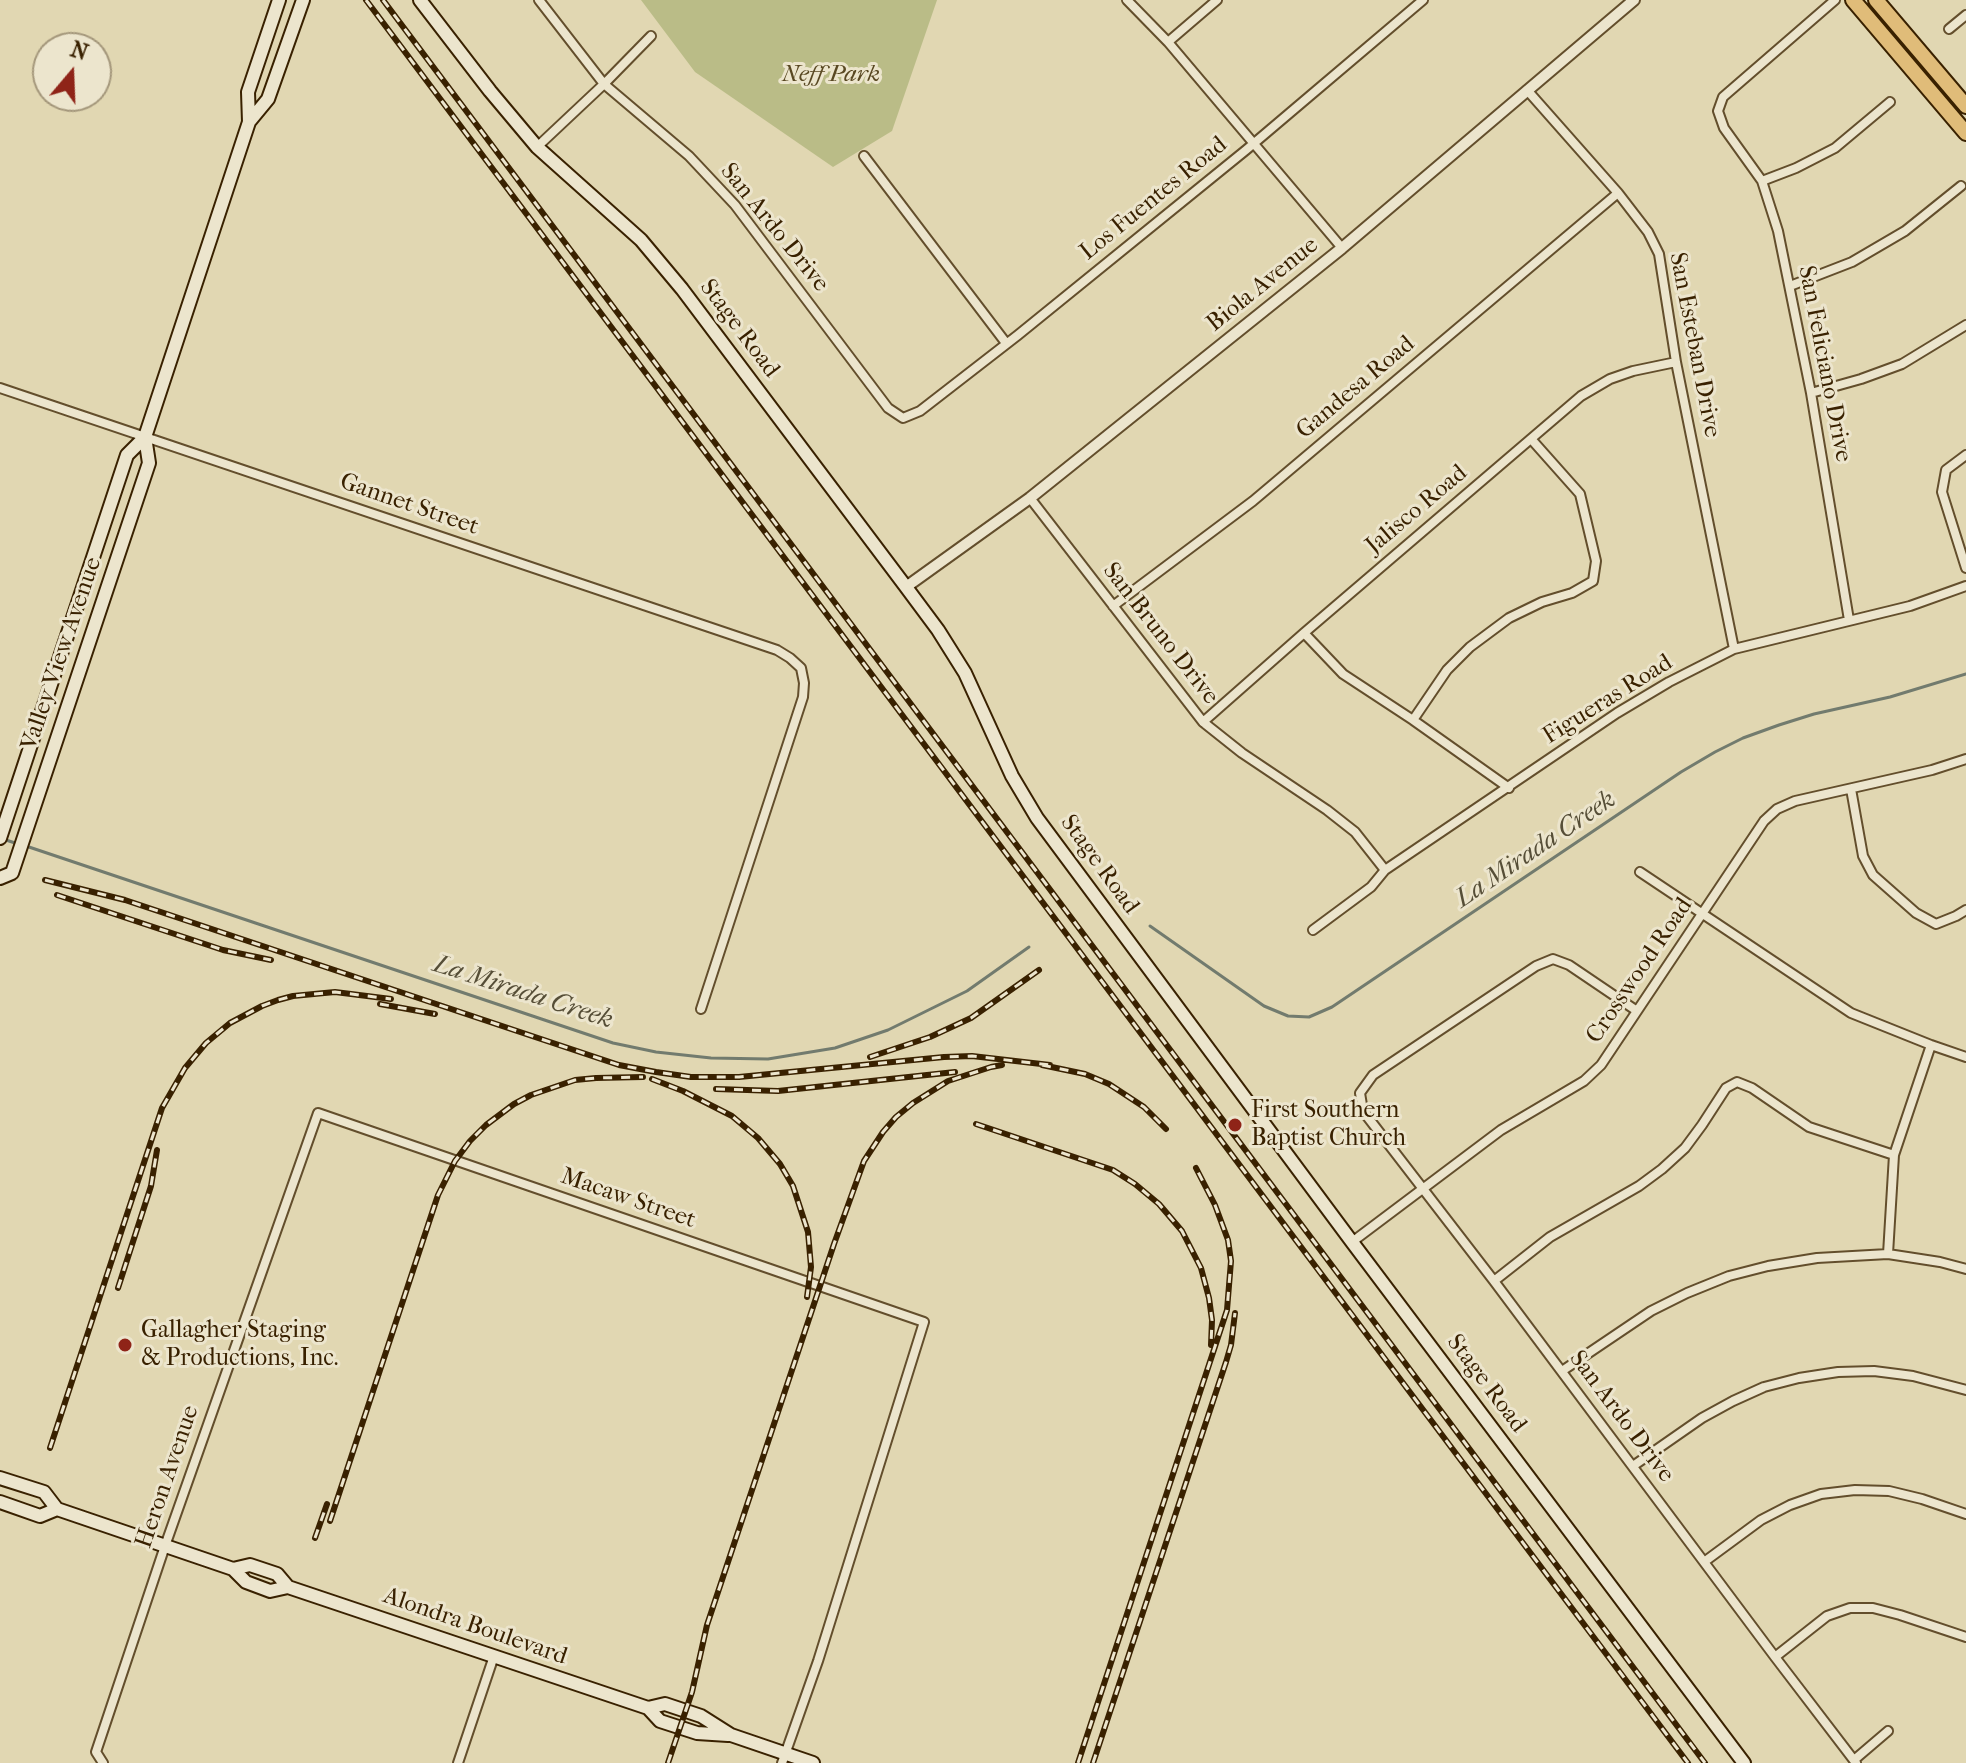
<!DOCTYPE html>
<style>
body{margin:0}
#map{position:relative;width:1966px;height:1763px;overflow:hidden;background:#e1d7b2;font-family:"IM FELL French Canon",serif}
canvas{display:block}
.north{position:absolute;left:32px;top:32px;width:80px;height:80px;box-sizing:border-box;background:#ece5cd;border:2px solid #a4977b;border-radius:50%;rotate:19deg;font-size:22px;font-weight:700;line-height:32px;text-align:center;color:#392100}
.north::after{content:'';display:block;margin:auto;width:28px;height:36px;background:#8f2418;clip-path:polygon(50% 0,100% 100%,50% 72%,0 100%)}
</style>
<div id="map">
<canvas width="1966" height="1763"></canvas>
<div class="north">N</div>
</div>
<script>
const c = document.querySelector('canvas').getContext('2d');
c.lineJoin = 'round';
function fill(path, color) { c.fillStyle = color; c.fill(path, 'evenodd'); }
const poly = rows => new Path2D(rows.map(r => 'M' + r).join(''));
function strokePath(path, color, width, dash) { c.strokeStyle = color; c.lineWidth = width; c.lineCap = dash ? 'butt' : 'round'; c.setLineDash(dash || []); c.stroke(path); }
function label(font, color, halo, rows, align = 'center') {
  c.font = font + ' "IM FELL French Canon",serif'; c.lineWidth = 6; c.setLineDash([]); c.textBaseline = 'middle'; c.strokeStyle = halo; c.fillStyle = color; for (const [text, x, y, turn = 0] of rows) {
    c.save(); c.translate(x, y); c.rotate((+turn || 0) * Math.PI / 180); c.textAlign = isNaN(turn) ? turn : align; if (halo) c.strokeText(text, 0, 0); c.fillText(text, 0, 0); c.restore();
  }
}
fill(poly([
 [641,0,937,0,892,131,833,167,695,72]
]), '#babc87');
strokePath(poly([
 [3,839,18,844],
 [26,846,613,1043,656,1052,711,1058,768,1059,835,1048,888,1030,967,991,1029,947],
 [1150,926,1264,1006,1288,1016,1309,1017,1332,1007,1681,772,1715,752,1743,738,1779,725,1814,714,1890,697,1966,674]
]), '#727b6e', 3);
const minor = poly([
 [539,0,604,84,689,156,735,205,888,408,903,418,920,411,1018,335,1246,150,1423,0],
 [1127,0,1168,42,1342,248],
 [1835,0,1723,97,1718,111,1724,128,1762,181,1778,231,1811,393,1849,620],
 [1949,29,1966,15],
 [1168,42,1217,0],
 [1527,90,1618,193,1648,232,1659,254,1676,362,1734,649],
 [537,147,604,84,651,36],
 [864,156,1006,343],
 [1762,181,1796,168,1835,148,1890,102],
 [1790,286,1852,262,1905,231,1961,186],
 [0,388,777,650,790,658,801,668,804,683,803,697,701,1009],
 [1811,393,1861,379,1902,364,1966,325],
 [1966,455,1946,470,1942,492,1966,568],
 [1030,498,1203,722,1242,753,1327,810,1355,832,1385,870],
 [1113,606,1253,501,1618,193],
 [1304,633,1343,674,1413,720,1509,788],
 [1413,720,1447,670,1470,647,1509,618,1542,602,1572,593,1593,581,1596,561,1580,494,1532,440],
 [1203,722,1304,633,1581,396,1610,379,1633,371,1676,362],
 [1851,789,1863,856,1873,875,1916,913,1936,924,1956,916,1966,910],
 [1640,872,1851,1013,1931,1045,1966,1057],
 [1313,930,1371,887,1385,870,1617,713,1669,682,1734,649,1910,606,1966,586],
 [1637,1011,1569,965,1553,959,1536,966,1373,1075,1360,1093,1363,1111,1494,1281,1775,1657,1856,1763],
 [1352,1242,1501,1130,1584,1081,1601,1065,1764,821,1777,809,1795,801,1932,770,1966,759],
 [1888,1254,1894,1155,1931,1045],
 [1494,1281,1550,1237,1639,1186,1662,1169,1685,1148,1702,1125,1726,1088,1737,1082,1752,1088,1809,1127,1894,1155],
 [1562,1371,1651,1311,1687,1293,1729,1276,1768,1266,1817,1258,1888,1254,1940,1262,1966,1269],
 [1633,1466,1702,1418,1733,1401,1764,1387,1799,1378,1838,1372,1874,1371,1913,1376,1966,1390],
 [1704,1562,1761,1520,1790,1505,1821,1494,1855,1490,1889,1491,1922,1499,1966,1514],
 [1775,1657,1827,1616,1850,1608,1873,1608,1900,1615,1966,1637],
 [1854,1760,1888,1731],
 [103,1763,96,1752,165,1546,318,1113,924,1322,818,1661,782,1763],
 [458,1763,494,1656]
]);
const tertiary = poly([
 [906,587,1030,498,1342,248,1634,0]
]);
const secondary = poly([
 [420,0,490,91,537,147,641,240,682,289,906,587,938,630,965,673,1012,776,1037,818,1352,1242,1744,1763],
 [249,122,268,99,303,0],
 [0,838,127,455,145,437,249,122,248,92,279,0],
 [0,878,12,873,149,463,145,437],
 [0,1478,44,1492,57,1509,233,1569,246,1582,270,1591,288,1587,648,1708,665,1704,701,1716,731,1735,813,1763],
 [0,1502,40,1516,57,1509],
 [233,1569,250,1565,277,1574,288,1587],
 [648,1708,660,1721,697,1733,728,1735]
]);
const primary = poly([
 [1853,0,1966,133],
 [1876,0,1966,106]
]);
strokePath(minor, '#634e2c', 12);
strokePath(tertiary, '#634e2c', 14);
strokePath(secondary, '#392100', 16);
strokePath(primary, '#392100', 18);
strokePath(minor, '#ece5cd', 8);
strokePath(tertiary, '#ece5cd', 10);
strokePath(secondary, '#ece5cd', 12);
strokePath(primary, '#e0bc79', 14);
const rail = poly([
 [366,0,1688,1763],
 [383,0,1705,1763],
 [45,880,125,900,544,1040,619,1065,656,1072,691,1077,739,1077,944,1057,972,1056,1050,1065],
 [57,895,223,950,271,960],
 [380,1004,435,1014],
 [870,1057,930,1037,971,1018,1039,970],
 [1042,1065,1085,1074,1109,1084,1144,1107,1166,1129],
 [652,1079,683,1091,732,1116,758,1138,780,1164,793,1186,808,1232,811,1267,807,1297],
 [716,1089,778,1091,955,1072],
 [976,1124,1113,1170,1135,1184,1159,1204,1182,1231,1201,1268,1209,1298,1212,1320,1211,1345],
 [118,1288,151,1186,157,1150],
 [50,1448,162,1108,185,1068,206,1043,230,1023,262,1006,278,1000,293,996,335,992,391,999],
 [330,1521,438,1195,455,1161,470,1141,486,1125,514,1104,531,1095,575,1080,596,1078,643,1077],
 [315,1538,327,1504],
 [668,1763,692,1692,707,1625,834,1244,864,1161,883,1132,896,1117,913,1103,948,1081,991,1067,1002,1065],
 [1078,1763,1227,1310,1231,1261,1228,1240,1215,1205,1196,1168],
 [1093,1763,1226,1362,1231,1345,1235,1313]
]);
strokePath(rail, '#392100', 6);
strokePath(rail, '#ece5cd', 3, [9]);
for (const [x, y, r, color] of [
 [1235,1125,8,"#8f2418"],
 [125,1345,8,"#8f2418"]
]) { const dot = new Path2D(); dot.arc(x, y, r, 0, 2 * Math.PI); c.fillStyle = color; c.fill(dot); strokePath(dot, '#ece5cd', 3); }
label('italic 24px', '#594822', '#ece5cd', [
 ["Neff Park",831,75]
]);
label('24px', '#392100', '#ece5cd', [
 ["Los Fuentes Road",1154,199,-39],
 ["San Ardo Drive",774,228,51],
 ["Biola Avenue",1263,285,-39],
 ["Stage Road",739,329,53],
 ["San Esteban Drive",1694,345,79],
 ["San Feliciano Drive",1824,364,79],
 ["Gandesa Road",1356,388,-40],
 ["Gannet Street",409,505,19],
 ["Jalisco Road",1417,510,-40],
 ["San Bruno Drive",1160,634,52],
 ["Valley View Avenue",62,654,-71],
 ["Figueras Road",1608,700,-32],
 ["Stage Road",1099,865,54],
 ["Crosswood Road",1640,971,-56],
 ["Macaw Street",628,1199,19],
 ["Stage Road",1486,1384,53],
 ["San Ardo Drive",1621,1417,53],
 ["Heron Avenue",168,1477,-71],
 ["Alondra Boulevard",475,1627,19]
]);
label('24px', '#392100', '#ece5cd', [
 ["First Southern",1251,1111],
 ["Baptist Church",1251,1139],
 ["Gallagher Staging",141,1331],
 ["& Productions, Inc.",141,1359]
], 'left');
label('italic 26px', '#564e37', '#ece5cd', [
 ["La Mirada Creek",1536,850,-34],
 ["La Mirada Creek",523,993,18]
]);
</script>
